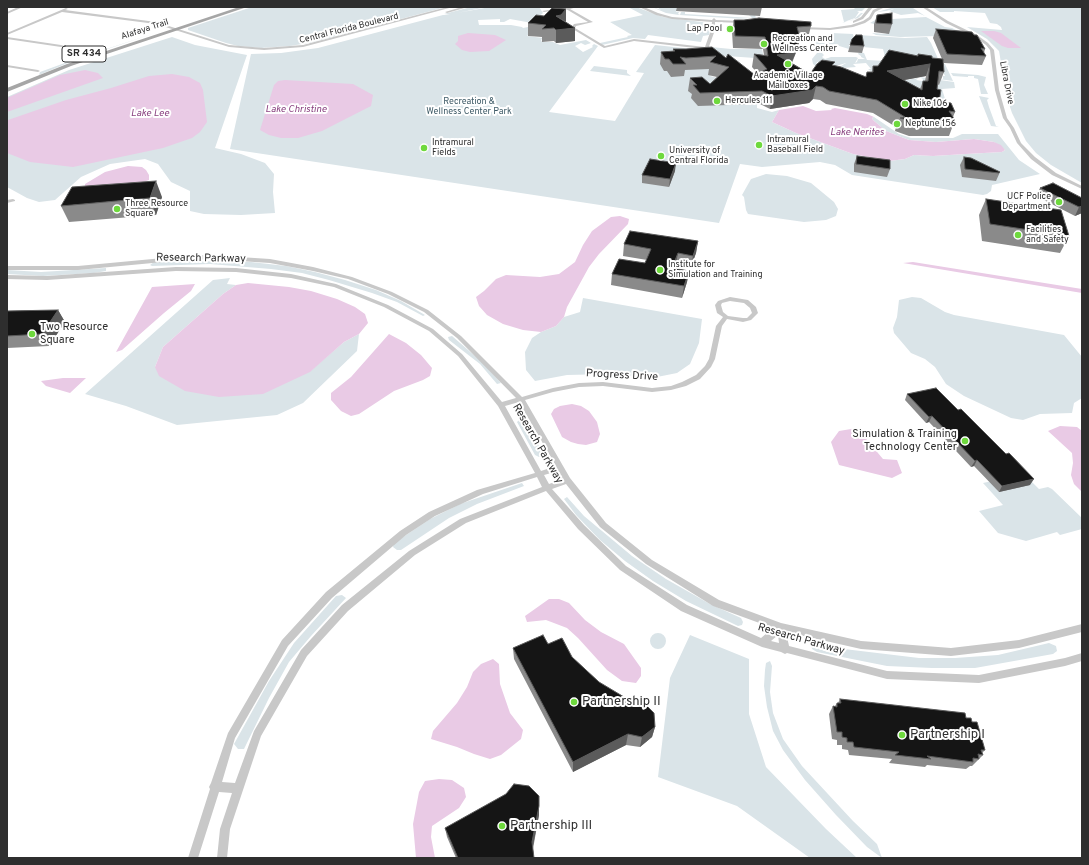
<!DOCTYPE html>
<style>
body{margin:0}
#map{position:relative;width:1089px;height:865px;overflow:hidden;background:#fff;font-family:Overpass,sans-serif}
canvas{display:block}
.frame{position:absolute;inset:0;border:8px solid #2e2e2e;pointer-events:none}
</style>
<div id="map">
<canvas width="1089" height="865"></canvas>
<div class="frame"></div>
</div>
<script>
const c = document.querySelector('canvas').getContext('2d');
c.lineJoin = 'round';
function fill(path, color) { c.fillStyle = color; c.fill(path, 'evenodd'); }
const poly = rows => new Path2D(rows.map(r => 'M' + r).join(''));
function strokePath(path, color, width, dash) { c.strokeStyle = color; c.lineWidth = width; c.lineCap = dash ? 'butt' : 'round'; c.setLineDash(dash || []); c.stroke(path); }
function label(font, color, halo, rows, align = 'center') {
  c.font = font + ' Overpass,sans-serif'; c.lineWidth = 4; c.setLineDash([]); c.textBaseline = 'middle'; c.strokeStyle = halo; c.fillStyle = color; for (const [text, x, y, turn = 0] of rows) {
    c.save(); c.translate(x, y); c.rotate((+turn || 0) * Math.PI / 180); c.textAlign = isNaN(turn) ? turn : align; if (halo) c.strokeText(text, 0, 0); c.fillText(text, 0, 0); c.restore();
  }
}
fill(poly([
 [252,7,446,7,314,42,290,46,261,48,238,46,226,43,188,30,188,28],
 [471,7,487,7,457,13,490,7,539,7,543,13,532,23,510,19,504,22,500,22,500,19,478,20,479,25,511,25,522,27,523,28,538,25,527,36,543,38,541,40,542,42,553,42,560,45,586,40,591,43,585,45,581,43,575,46,583,52,593,47,592,46,594,44,598,46,549,112,615,121,644,73,636,72,655,45,702,50,733,60,741,61,725,62,710,76,727,80,760,103,757,105,757,108,772,112,779,110,772,122,796,133,853,154,889,161,905,159,914,155,933,156,966,154,1002,152,1005,150,994,142,974,139,936,142,909,140,886,131,873,120,872,118,874,117,899,134,911,138,953,138,962,134,998,134,1019,160,1040,174,992,185,991,191,987,194,983,195,865,177,852,175,835,165,820,162,762,167,740,164,719,223,230,149,251,54,281,53,318,48,443,15,450,15,444,14],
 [628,7,636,7,663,17,709,23,711,24,709,35,703,36,701,42,648,35,645,39,633,38,602,45,600,43,628,37,627,36,632,35,610,22,643,15],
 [652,7,661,10,657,7,678,7,676,12,679,12,678,14,680,15,681,12,685,12,685,14,752,18,749,15,755,15,756,18,738,18,760,20,679,15,666,13],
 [853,7,866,7,862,11,857,11,859,12,855,18,844,22,853,20,861,13,863,13,858,18,842,23,844,22,841,10,855,9],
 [908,7,899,8,913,8,925,16,918,13,901,15,889,11,894,9,886,11,877,12,891,8],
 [932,7,1082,7,1082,183,1051,165,1036,153,1026,141,1012,113,1007,98,999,51,987,39,967,27,1002,30,1001,27,997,24,990,23,985,13,954,11,954,12,940,12],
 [926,17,945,27,952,28,958,31,952,34,937,36,900,37,876,35,872,33,887,34,874,24,870,23,875,20],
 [158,32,75,60,39,75,40,72,73,60],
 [831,33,853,34,854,38,849,45,850,47,849,49,836,45,825,48,821,52,824,55,822,57,825,59,831,57,856,57,858,58,855,63,857,62,858,59,865,59,861,57,861,56,858,54,859,52,864,53,867,60,886,61,883,49,863,47,858,35,905,38,927,37,931,43,940,63,945,64,953,81,939,79,943,79,943,76,945,76,943,72,884,72,868,74,866,73,872,72,868,69,871,69,866,63,853,64,856,67,843,68,841,66,846,63,836,66,817,62,816,66,813,64,812,59,817,53,816,47,819,46,804,41,809,39,826,39,826,37],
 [172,37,195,45,247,55,215,148,241,154,265,163,274,174,273,192,275,213,241,215,204,214,190,211,190,191,171,182,158,164,145,159,110,164,81,177,55,200,39,202,27,198,7,187,7,97,69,70],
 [711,47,731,49,762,49,764,58,755,58,712,55],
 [594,66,627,70,627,73,631,76,590,71],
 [951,73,978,75,986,77,984,85,988,94,981,94,978,79,974,78,974,76,968,76,968,77,953,76],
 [919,77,954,82,955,88,942,89,946,102,936,101,883,84,918,78,916,80,922,81,923,79],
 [979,96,989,98,987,100,989,107,996,126,999,127,991,126],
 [766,174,787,176,811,183,834,202,838,209,836,216,826,220,804,222,748,214,746,210,744,197,742,195,751,179],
 [184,261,251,262,286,266,315,272,345,280,376,290,401,301,425,315,423,316,397,302,372,293,329,280,302,273,271,269,210,264,152,266,150,265,154,262],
 [106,268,106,271,94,273,43,276,7,274,7,270,41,272],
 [230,278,227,284,236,285,223,294,163,347,155,367,309,372,344,342,359,334,357,351,303,403,277,415,177,425,126,406,85,394,213,280],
 [912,297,921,298,945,312,954,315,1064,335,1082,357,1082,398,1074,403,1072,413,1040,414,1023,420,1011,418,964,396,946,384,935,367,925,359,911,353,894,333,893,328,897,317,899,300],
 [583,298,702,319,699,343,690,364,677,373,652,378,610,374,567,375,535,381,526,370,525,352,532,338,541,332,556,326,564,317,580,312],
 [452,336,482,362,501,383,497,384,480,364,449,340,448,337],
 [520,419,524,421,544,453,543,457,539,457,535,455,517,422],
 [1024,474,1039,489,1048,487,1052,489,1082,518,1082,529,1060,535,1057,532,1026,541,998,533,979,511,1003,505,983,483],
 [522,483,524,486,477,504,449,518,401,550,397,550,393,547,394,543,430,519,460,504],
 [567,497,584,516,632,556,666,579,710,604,741,618,743,622,742,625,738,626,686,601,653,581,625,561,600,540,576,515,564,499],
 [342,595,346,598,311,636,289,662,269,698,244,749,238,749,234,744,269,681,294,643,336,596],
 '650 641a8 8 0 1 1 16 0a8 8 0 1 1-16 0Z',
 [690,635,749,659,749,714,766,767,826,829,857,858,810,858,737,806,658,777,670,678],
 [816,641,844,649,919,658,955,658,998,655,1049,643,1056,646,1057,651,1053,654,975,668,932,668,887,666,817,652,812,649,811,644],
 [770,661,772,666,770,692,773,713,783,739,802,766,853,821,877,844,882,858,867,847,836,815,805,780,783,750,773,731,767,707,764,686,765,670,766,663]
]), '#dae4e8');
fill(poly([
 [981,31,994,31,1001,33,1021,48,1008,48,1002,46],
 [468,33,495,35,506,40,489,51,470,52,462,50,455,44,458,41,458,36],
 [85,70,98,73,103,78,7,112,7,98,60,75],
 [172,74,189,77,200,83,203,90,207,122,200,132,192,138,163,148,73,167,30,162,7,153,8,120,66,100,111,88,149,76],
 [285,80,353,84,373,95,371,106,322,131,298,138,281,138,269,135,260,130,274,85,278,81],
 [803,106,816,111,832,110,831,109,835,108,867,114,874,117,872,118,873,120,886,131,909,140,936,142,974,139,994,142,1001,145,1005,150,1002,152,966,154,933,156,914,155,905,159,889,161,853,154,796,133,772,122,779,110],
 [128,166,142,167,146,170,149,175,149,180,143,182,85,186,85,184,105,172],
 [620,216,629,219,628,224,599,254,589,267,567,307,564,317,556,326,541,332,523,330,503,324,487,315,479,306,476,297,484,291,496,279,506,275,540,277,559,274,575,262,583,245,592,231,611,217],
 [913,262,1082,289,1082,293,903,263],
 [248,283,289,287,311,291,337,299,355,307,365,314,368,323,359,334,344,342,310,372,263,394,219,397,185,391,159,376,155,367,163,347,223,294,236,285],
 [195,284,191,291,164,313,122,350,116,352,152,287],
 [389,334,406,343,421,355,432,368,430,376,423,380,394,391,359,414,351,416,341,411,331,400,331,393,351,377],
 [63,378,86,378,70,393,46,386,41,381],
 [572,404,581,406,589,411,597,422,600,434,597,442,586,445,578,444,571,442,562,437,551,414,554,409,560,406],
 [1060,426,1077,427,1082,431,1082,492,1074,484,1071,475,1073,463,1072,453,1048,431],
 [857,428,883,459,897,460,902,473,892,478,839,465,831,442,839,431],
 [549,599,559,599,569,603,585,620,601,632,624,644,641,668,641,676,636,683,622,681,607,670,578,638,567,628,546,620,527,622,525,616],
 [493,659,499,664,500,684,510,713,523,730,521,739,501,755,490,759,474,754,457,747,431,739,433,731,457,703,467,687,473,672,481,664],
 [439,779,452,780,464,788,466,797,459,808,432,826,431,837,435,858,416,858,413,824,419,792,425,781]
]), '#e9cae5');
fill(poly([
 [18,7,23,7,7,14,7,12,18,7],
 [447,7,453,7,303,47,264,50,229,47,156,24,62,12,7,35,7,33,66,8,68,9,65,10,156,22,229,45,264,48,303,45,447,7],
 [462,7,468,7,447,13,445,12,462,7],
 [568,7,577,7,570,9,593,22,576,26,575,28,605,46,634,39,705,47,711,30,712,22,672,19,656,15,639,7,644,7,658,13,672,17,712,20,714,18,716,20,742,21,744,22,742,23,715,22,715,30,707,52,705,53,703,52,704,49,634,41,604,48,571,28,574,24,588,22,566,9,544,12,542,11,568,7],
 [869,7,873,7,863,19,853,23,853,21,861,17,869,7],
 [880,7,885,7,875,12,871,19,865,23,853,27,830,30,800,29,798,28,800,27,830,28,851,25,863,21,869,17,873,10,880,7],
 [922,7,926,7,948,21,977,35,988,43,994,50,999,90,1007,118,1014,128,1021,143,1035,157,1056,173,1082,186,1082,189,1052,175,1031,159,1017,143,1010,128,1003,118,995,90,990,50,986,45,975,37,946,23,922,7],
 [7,37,61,45,89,53,87,54,61,47,7,39,7,37],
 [7,65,38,70,40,71,38,72,7,67,7,65],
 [13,199,15,200,15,201,7,203,7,200,13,199],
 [209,255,270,259,313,267,352,277,392,292,428,310,461,336,522,397,553,388,579,383,603,382,652,388,671,386,682,382,696,375,705,366,709,359,716,326,723,317,717,313,715,305,718,301,730,297,748,300,756,307,758,313,751,320,743,322,727,319,722,326,715,359,711,367,700,379,686,386,671,390,652,392,603,386,579,387,553,392,525,400,570,478,606,523,652,560,719,600,781,623,861,641,951,648,1019,640,1082,624,1082,632,1019,648,951,656,861,649,786,632,789,646,887,671,979,675,1065,658,1082,653,1082,661,1065,666,979,683,887,679,787,653,785,654,781,652,762,647,681,611,620,570,578,529,546,491,466,523,415,555,348,611,307,656,261,736,230,829,227,858,217,858,220,829,232,793,219,792,198,858,188,858,210,789,209,787,211,783,228,733,282,640,326,592,400,531,429,512,477,490,535,473,498,406,458,356,429,331,384,307,334,287,291,278,236,272,176,271,47,280,7,279,7,275,47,276,176,267,236,268,291,274,336,284,388,305,433,329,462,354,502,402,516,398,457,338,424,312,388,294,348,279,313,271,270,263,209,259,174,261,78,270,7,270,7,266,78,266,174,257,209,255],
 [730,301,744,303,750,308,752,313,747,318,743,318,728,316,723,312,721,305,722,303,730,301],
 [519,402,556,466,541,471,505,406,519,402],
 [558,471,563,479,549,484,544,475,558,471],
 [537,477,542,487,460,519,409,551,342,605,301,650,254,731,235,783,222,782,235,738,288,646,332,598,406,535,435,516,483,494,537,477],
 [566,484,600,527,646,564,713,606,773,628,761,638,687,605,626,566,584,525,552,489,566,484],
 [778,635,779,643,771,641,778,635]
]), '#c8c8c8');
fill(poly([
 [239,7,247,7,71,66,7,92,7,88,67,64,239,7]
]), '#a6a6a6');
fill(poly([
 [677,7,762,7,760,16,676,11],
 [877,15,892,24,889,34,874,32,874,24],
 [734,20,811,26,808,38,800,38,797,50,792,63,810,74,834,66,866,77,872,72,873,66,878,66,918,56,918,54,932,58,942,59,933,38,936,29,974,35,985,49,984,53,986,56,982,65,944,63,943,61,944,72,939,85,937,84,937,89,939,102,955,112,953,117,955,120,949,136,909,136,895,131,896,127,873,113,826,104,820,100,813,99,809,103,770,109,760,104,698,106,691,98,692,94,688,91,690,78,710,84,717,77,708,75,709,69,685,70,684,76,671,77,667,71,664,71,660,64,661,52,673,51,673,49,726,58,755,75,758,74,752,67,754,54,764,55,763,49,733,48,732,32],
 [926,76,925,81,923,81,920,89,904,80],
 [566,22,575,28,575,41,556,43,554,41,542,42,542,37,528,36,528,23],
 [852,39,864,46,862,53,848,52],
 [857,156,890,169,887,177,854,172,854,164],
 [964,157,1000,172,996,181,962,177,960,165],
 [675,171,669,187,642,183,642,175],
 [1040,188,1082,198,1082,213,1075,216,1036,196],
 [162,197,156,215,69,222,61,206],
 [986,199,1069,236,1060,253,982,241,979,215],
 [698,241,696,253,691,267,676,264,675,268,689,271,687,282,682,298,611,285,612,274,645,263,647,260,623,256,624,244],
 [58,310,65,322,49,346,7,348,7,311],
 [907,394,1030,485,999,492,974,466,971,467,929,422,926,423,905,400],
 [548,644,572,657,599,682,655,727,652,737,640,747,626,745,573,772,514,659,513,648],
 [840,699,966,718,972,722,985,750,982,753,983,755,972,766,970,766,966,769,927,765,925,767,889,763,892,759,849,755,848,750,842,749,842,745,837,745,837,740,832,739,829,714,833,706,835,706,837,703,838,703],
 [539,806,539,815,533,849,534,858,456,858,447,837,445,828]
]), '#8a8a8a');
fill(poly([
 [566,9,566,22,556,16],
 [575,28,575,41,556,43,556,30],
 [800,38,797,50,790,66,777,55],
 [930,64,926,76,883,84,887,71],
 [816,86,813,99,809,103,770,109,772,96],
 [676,163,675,171,669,187,670,179],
 [156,181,162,197,156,215,150,198],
 [1082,206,1082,213,1075,216,1079,207],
 [698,241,696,253,691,267,693,256],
 [678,253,676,264,671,279,672,268],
 [689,271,687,282,682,298,684,286],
 [58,310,65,322,49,346,42,334],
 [932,416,929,422,926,423,929,417],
 [977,460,974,466,971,467,975,461],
 [1034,479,1030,485,999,492,1002,486],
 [655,727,652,737,640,747,642,737],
 [628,734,626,745,573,772,573,762],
 [539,806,539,815,532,851,532,842]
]), '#5b5b5b');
const building = poly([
 [552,8,566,9,561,15,556,16,575,28,556,30,554,28,542,29,546,25,528,23,536,15,544,16,552,8],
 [892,13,892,24,876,23,877,15,892,13],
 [759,18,811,22,811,26,797,27,800,38,793,53,777,55,810,74,817,64,822,60,835,62,832,65,841,67,866,77,867,72,873,72,873,66,878,66,889,50,918,56,918,54,932,56,932,58,943,59,944,72,939,71,937,89,941,90,939,102,951,103,955,112,949,111,955,120,953,120,954,122,914,122,900,118,905,117,877,100,829,91,823,87,816,86,812,90,772,96,762,91,700,93,693,85,697,85,690,78,702,77,710,84,729,67,710,62,716,56,686,58,680,57,686,64,673,64,669,59,665,59,661,52,675,51,673,49,686,49,712,47,726,58,728,54,755,75,767,69,754,54,768,56,765,37,735,36,734,20,744,20,759,18],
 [930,64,928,81,923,81,922,90,887,71,930,64],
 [936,29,972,32,974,35,977,35,985,49,981,48,986,56,947,54,936,29],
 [856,35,862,35,864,46,850,45,852,39,856,35],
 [857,156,890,160,890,169,856,164,857,156],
 [964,157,971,158,1000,172,999,173,965,169,964,157],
 [650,159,676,163,670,179,642,175,650,159],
 [156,181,150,198,61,206,72,187,156,181],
 [1053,183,1082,198,1082,206,1079,207,1040,188,1053,183],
 [986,199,1061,210,1069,236,990,224,986,199],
 [630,231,698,241,693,256,678,253,672,268,689,271,684,286,612,274,619,259,645,263,651,249,624,244,630,231],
 [58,310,42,334,7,336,7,311,58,310],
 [936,388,958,410,961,409,1006,454,1009,453,1034,479,1002,486,977,460,975,461,932,416,929,417,907,394,936,388],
 [543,635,548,644,562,638,572,657,599,682,629,700,644,703,654,713,655,727,642,737,628,734,573,762,513,648,543,635],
 [840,699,965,713,966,718,971,718,972,722,977,722,985,750,981,750,983,755,978,754,979,759,973,758,973,762,927,756,931,759,895,755,899,752,854,747,853,742,847,742,847,738,842,737,842,732,837,732,833,706,837,707,837,703,841,703,840,699],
 [514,784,529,786,539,796,539,806,532,842,534,858,458,858,445,828,506,794,514,784]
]);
fill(building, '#151515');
strokePath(building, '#5b5b5b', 1);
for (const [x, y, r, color] of [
 [730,29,4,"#6ed93d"],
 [764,44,4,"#6ed93d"],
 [788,64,4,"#6ed93d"],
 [717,101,4,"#6ed93d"],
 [905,104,4,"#6ed93d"],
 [897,124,4,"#6ed93d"],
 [759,145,4,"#6ed93d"],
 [424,148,4,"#6ed93d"],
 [661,156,4,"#6ed93d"],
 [1059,202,4,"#6ed93d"],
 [117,209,4,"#6ed93d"],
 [1018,235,4,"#6ed93d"],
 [660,270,4,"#6ed93d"],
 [32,334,4,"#6ed93d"],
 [965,441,4,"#6ed93d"],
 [574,702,4,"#6ed93d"],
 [902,735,4,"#6ed93d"],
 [502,826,4,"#6ed93d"]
]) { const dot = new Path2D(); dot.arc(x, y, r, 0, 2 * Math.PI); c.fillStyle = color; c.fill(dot); strokePath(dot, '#fff', 1.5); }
label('9px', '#2e2e2e', '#fff', [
 ["Central Florida Boulevard",349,29,-14],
 ["Alafaya Trail",145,30,-18],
 ["Libra Drive",1006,83,79]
]);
label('9px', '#2e2e2e', '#fff', [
 ["Lap Pool",722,29,"right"],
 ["Recreation and",772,39],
 ["Wellness Center",772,49],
 ["Academic Village",788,76,"center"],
 ["Mailboxes",788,86,"center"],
 ["Hercules 111",725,101],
 ["Nike 106",913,104],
 ["Neptune 156",905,124],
 ["Intramural",767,140],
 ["Baseball Field",767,150],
 ["Intramural",432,143],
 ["Fields",432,153],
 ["University of",669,151],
 ["Central Florida",669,161],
 ["UCF Police",1051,197,"right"],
 ["Department",1051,207,"right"],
 ["Three Resource",125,204],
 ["Square",125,214],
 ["Facilities",1026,230],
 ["and Safety",1026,240],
 ["Institute for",668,265],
 ["Simulation and Training",668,275]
], 'left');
label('9px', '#3f5b67', '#fff', [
 ["Recreation &",469,102],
 ["Wellness Center Park",469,112]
]);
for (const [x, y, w] of [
 [84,54,44]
]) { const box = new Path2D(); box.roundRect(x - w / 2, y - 8, w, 16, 3); c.fillStyle = '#fff'; c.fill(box); strokePath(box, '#2e2e2e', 1); }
label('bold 10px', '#2e2e2e', null, [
 ["SR 434",84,54]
]);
label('italic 10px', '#8a4280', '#fff', [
 ["Lake Christine",296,110],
 ["Lake Lee",150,114],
 ["Lake Nerites",857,133]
]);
label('11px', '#2e2e2e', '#fff', [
 ["Research Parkway",201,259,1],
 ["Progress Drive",622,376,3],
 ["Research Parkway",537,444,60],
 ["Research Parkway",801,640,16]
]);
label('11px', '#2e2e2e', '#fff', [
 ["Two Resource",40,328],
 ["Square",40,341],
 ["Simulation & Training",957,435,"right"],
 ["Technology Center",957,448,"right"]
], 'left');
label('13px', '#2e2e2e', '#fff', [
 ["Partnership II",582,702],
 ["Partnership I",910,735],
 ["Partnership III",510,826]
], 'left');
</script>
